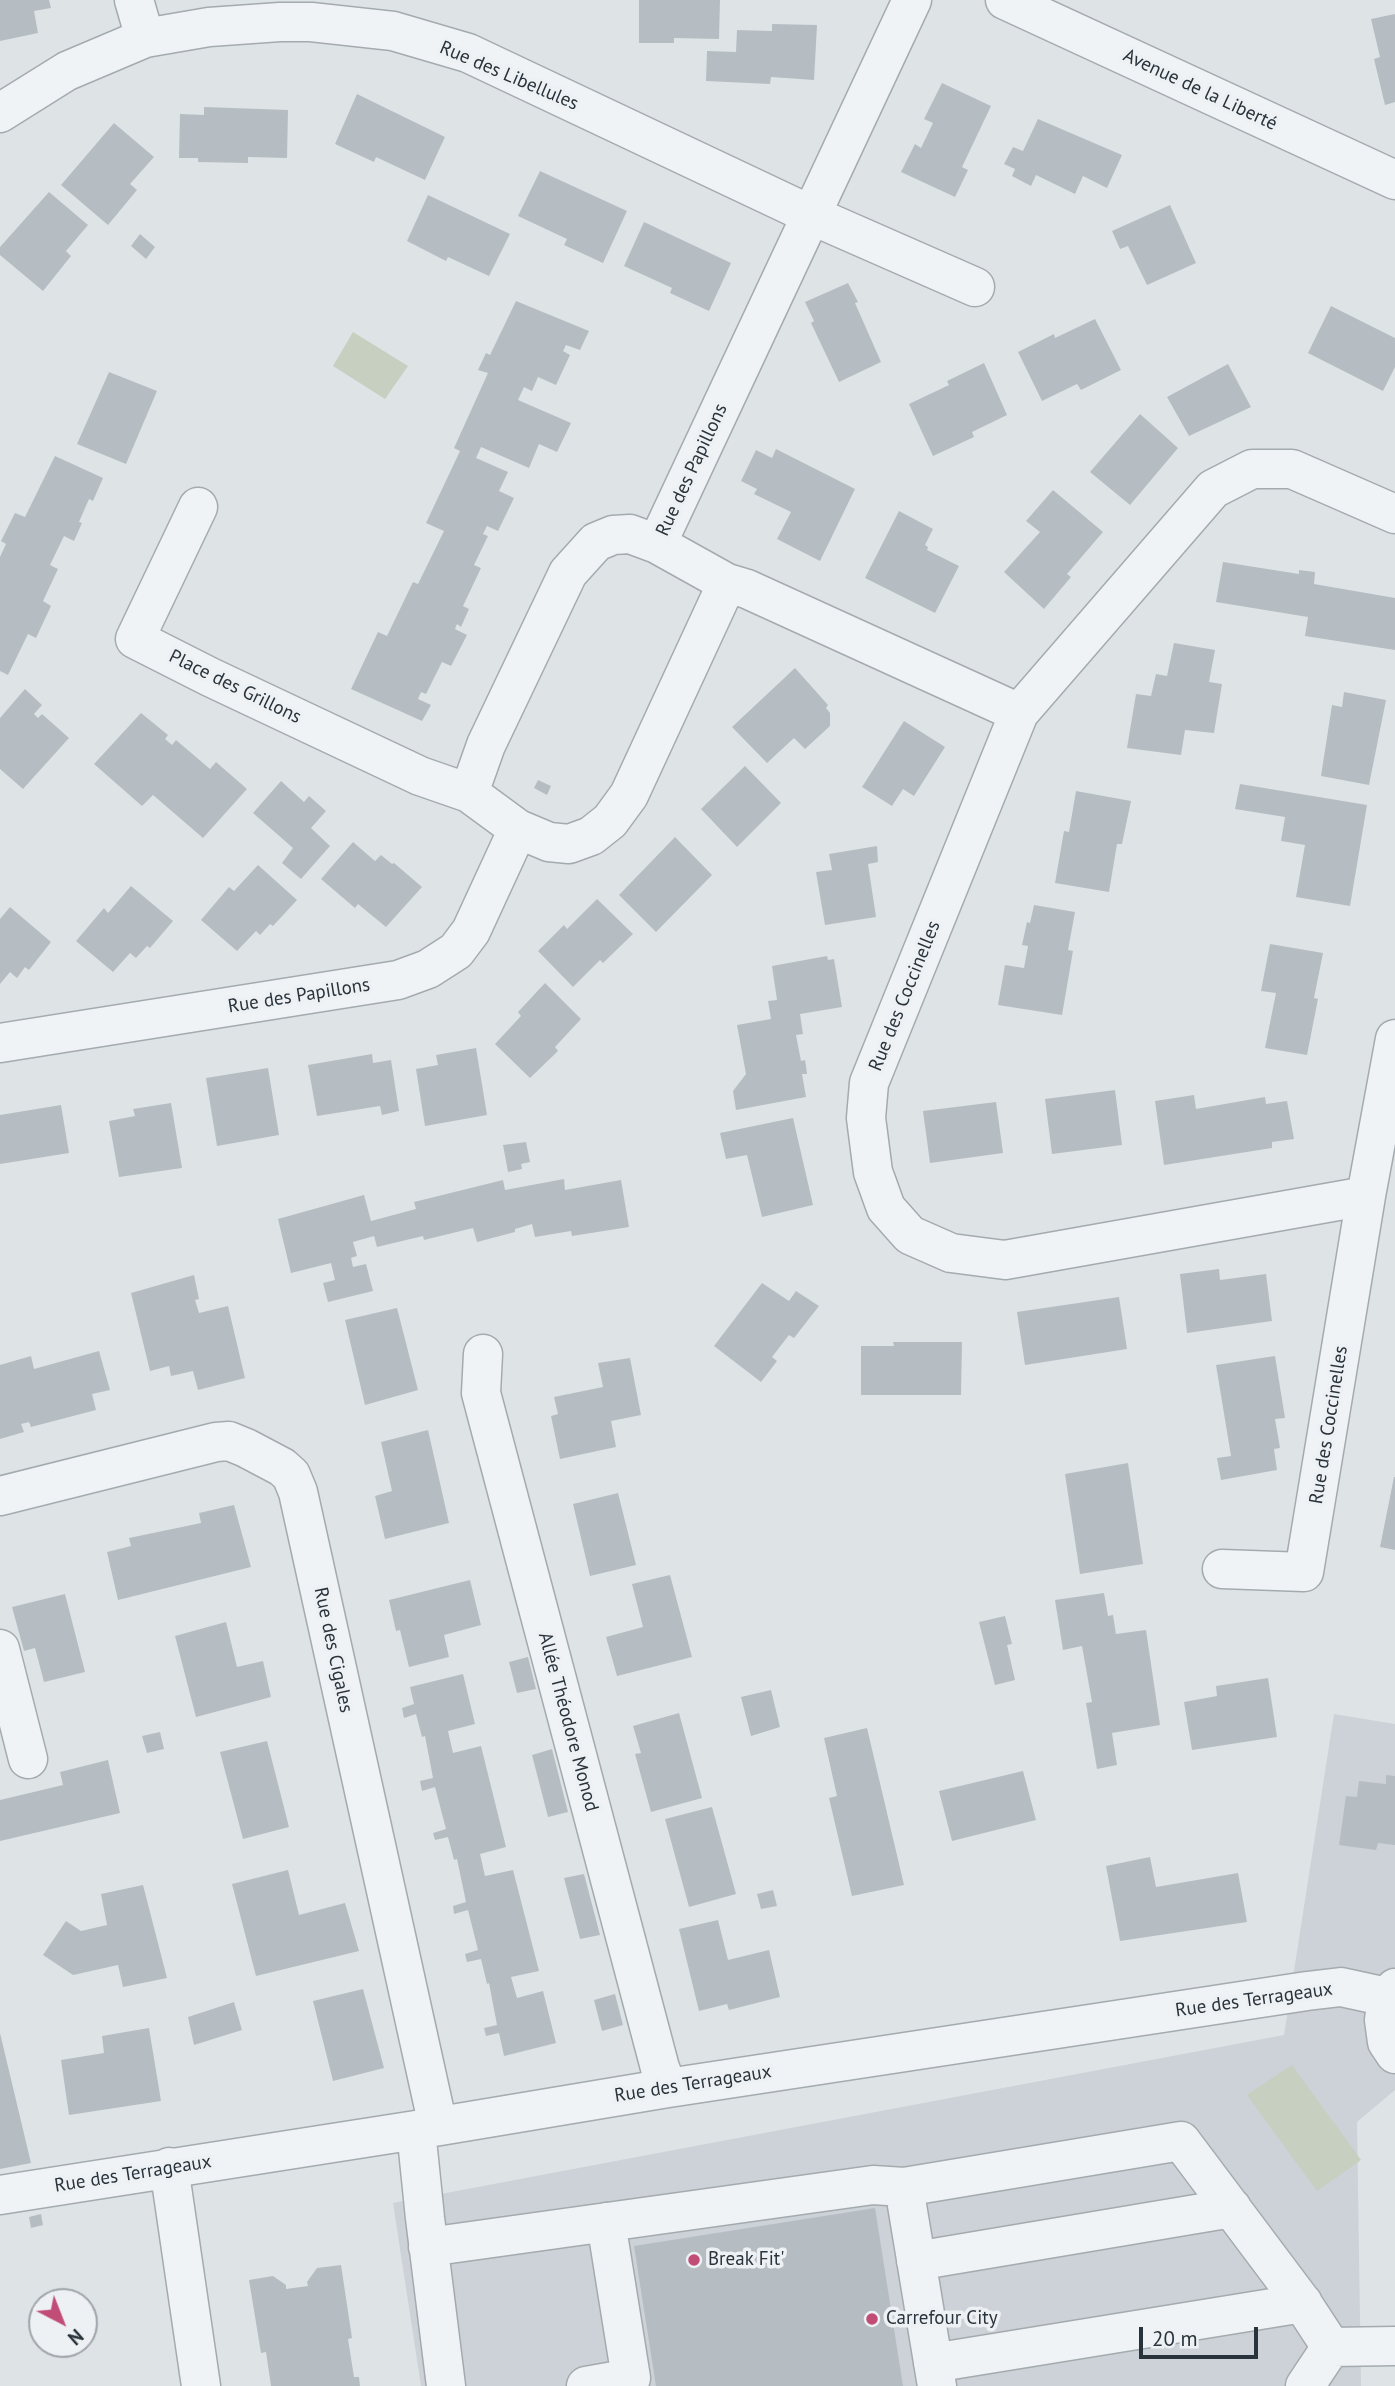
<!DOCTYPE html>
<meta charset="utf-8">
<style>
body{margin:0}
#map{position:relative;width:1395px;height:2386px;overflow:hidden;background:#dee3e6;font-family:"PT Sans",sans-serif}
canvas{display:block}
.north{position:absolute;left:28px;top:2288px;width:70px;height:70px;box-sizing:border-box;background:#edf1f4;border:2px solid #9fa5aa;border-radius:50%;rotate:138deg;font-size:19px;font-weight:700;line-height:28px;text-align:center;color:#29333b}
.north::after{content:'';display:block;margin:auto;width:24px;height:32px;background:#c14d77;clip-path:polygon(50% 0,100% 100%,50% 72%,0 100%)}
.scale{position:absolute;left:1139px;top:2327px;width:119px;height:32px;box-sizing:border-box;border:4px solid #29333b;border-top:0;padding-left:9px;font-size:21px;line-height:24px;white-space:nowrap;color:#29333b;-webkit-text-stroke:5px #edf1f4;paint-order:stroke}
</style>
<div id="map">
<canvas width="1395" height="2386"></canvas>
<div class="north">N</div>
<div class="scale">20 m</div>
</div>
<script>
const c = document.querySelector('canvas').getContext('2d');
c.lineJoin = 'round';
function fill(path, color) { c.fillStyle = color; c.fill(path, 'evenodd'); }
const poly = rows => new Path2D(rows.map(r => 'M' + r).join(''));
function strokePath(path, color, width, dash) { c.strokeStyle = color; c.lineWidth = width; c.lineCap = dash ? 'butt' : 'round'; c.setLineDash(dash || []); c.stroke(path); }
function label(font, color, halo, rows, align = 'center') {
  c.font = font + ' "PT Sans",sans-serif'; c.lineWidth = 7; c.setLineDash([]); c.textBaseline = 'middle'; c.strokeStyle = halo; c.fillStyle = color; for (const [text, x, y, turn = 0] of rows) {
    c.save(); c.translate(x, y); c.rotate((+turn || 0) * Math.PI / 180); c.textAlign = isNaN(turn) ? turn : align; if (halo) c.strokeText(text, 0, 0); c.fillText(text, 0, 0); c.restore();
  }
}
fill(poly([
 [1334,1714,1395,1724,1395,2090,1357,2122,1361,2386,421,2386,393,2203,1284,2035]
]), '#ccd2d7');
fill(poly([
 [353,332,408,366,385,399,333,366],
 [1292,2065,1361,2160,1317,2191,1247,2095]
]), '#c7cfc0');
fill(poly([
 [0,0,49,0,51,8,34,11,38,33,0,41],
 [639,0,720,0,719,39,674,38,674,43,639,43],
 [1395,14,1395,102,1385,105,1374,59,1380,57,1371,19],
 [772,24,817,25,814,80,771,77,770,84,706,81,707,51,736,52,737,30,772,31],
 [942,83,991,106,962,167,968,170,955,197,901,172,915,144,921,148,933,123,924,119],
 [357,94,445,137,425,180,376,157,374,162,335,144],
 [204,107,288,110,287,158,248,157,248,163,198,162,198,158,179,158,180,114,204,115],
 [1038,119,1122,155,1107,188,1083,176,1075,194,1036,175,1031,186,1012,176,1015,169,1004,164,1013,147,1023,151],
 [114,123,154,157,130,184,137,190,108,225,61,185],
 [540,171,627,211,603,263,564,245,567,239,518,216],
 [49,192,88,225,66,251,71,256,43,291,0,255,0,247],
 [428,195,510,234,489,276,448,257,446,261,407,241],
 [1170,205,1196,263,1147,285,1128,246,1120,249,1112,231],
 [644,222,731,263,709,311,670,293,672,288,624,266],
 [140,234,155,247,146,259,131,246],
 [848,283,858,302,855,303,881,362,839,382,811,323,814,321,805,302],
 [516,301,589,331,580,350,566,345,563,351,570,355,556,385,538,377,532,391,524,387,518,400,571,423,557,452,539,444,529,468,481,447,476,458,508,472,499,491,514,498,498,531,487,526,483,534,488,536,474,565,481,568,463,606,469,609,461,627,457,624,455,629,467,635,451,666,442,662,426,694,421,692,418,699,431,705,422,721,351,689,378,632,387,636,413,582,418,584,444,531,426,523,460,451,454,448,488,373,478,370,486,353,490,355],
 [1331,306,1395,338,1395,367,1383,391,1308,353],
 [1095,319,1121,370,1081,390,1077,384,1042,401,1018,352,1054,334,1055,338],
 [984,363,1007,415,972,432,974,437,933,456,909,404,949,385,947,381],
 [1228,364,1251,407,1189,436,1167,397],
 [109,372,157,391,126,464,77,444],
 [1140,414,1178,448,1130,505,1090,472],
 [776,449,855,489,820,561,777,539,791,512,754,494,757,489,741,481,756,450,772,458],
 [55,456,103,478,93,501,89,499,79,522,82,523,74,541,64,536,50,565,58,569,43,601,51,606,36,638,28,634,8,675,0,671,0,557,6,544,1,541,15,513,25,517],
 [1053,490,1103,532,1067,574,1071,577,1044,609,1004,572,1040,532,1026,521],
 [899,511,933,529,925,545,928,547,927,550,959,566,935,613,865,578],
 [1223,562,1299,574,1299,570,1315,572,1314,584,1395,598,1395,650,1305,636,1308,617,1216,602],
 [1174,643,1215,650,1209,682,1222,684,1214,733,1185,730,1181,755,1127,748,1136,694,1151,696,1156,674,1167,676],
 [795,668,828,705,826,708,830,713,830,726,805,749,794,738,767,763,732,727],
 [25,689,42,705,34,714,38,718,42,714,69,738,23,789,0,769,0,718],
 [1344,692,1386,700,1369,785,1321,776,1332,705,1342,707],
 [141,713,168,735,165,739,172,745,176,740,210,769,216,762,247,789,203,838,153,795,142,806,94,764],
 [904,721,945,747,914,796,903,789,892,806,862,787],
 [745,766,781,803,737,847,701,809],
 [538,780,551,786,547,795,534,788],
 [281,781,304,802,309,796,326,811,311,828,330,846,301,879,282,863,293,848,253,813],
 [1240,784,1367,805,1350,906,1296,897,1305,845,1281,841,1285,817,1235,809],
 [1076,791,1131,801,1122,844,1117,844,1109,892,1055,883,1064,831,1069,832],
 [675,837,712,875,656,932,619,895],
 [353,842,375,861,381,855,392,864,394,863,422,887,386,927,358,904,355,908,321,879],
 [877,846,878,862,868,864,876,917,825,925,816,872,832,870,829,854],
 [258,865,297,900,273,926,270,924,260,935,256,931,237,951,201,920,229,887,234,891],
 [131,886,173,921,150,948,147,946,136,958,130,953,113,972,76,941,104,908,108,913],
 [597,899,633,934,603,963,600,960,573,987,538,951,564,925,567,929],
 [1034,905,1075,912,1068,950,1073,951,1062,1015,998,1005,1005,965,1024,968,1028,946,1022,945,1027,922,1030,923],
 [10,907,51,942,29,970,25,967,17,978,10,972,0,984,0,919],
 [1270,944,1323,953,1314,998,1318,999,1307,1055,1265,1048,1276,993,1261,991],
 [827,956,828,960,834,959,842,1007,800,1014,803,1034,796,1035,801,1061,805,1060,806,1066,807,1074,802,1074,806,1097,736,1110,733,1091,746,1074,737,1025,771,1019,768,1001,777,1000,772,966],
 [545,983,581,1019,555,1047,558,1051,530,1078,495,1044,521,1016,518,1012],
 [476,1048,487,1115,425,1126,416,1069,438,1065,436,1055],
 [372,1054,373,1063,391,1060,399,1111,382,1115,380,1106,317,1116,308,1065],
 [268,1068,279,1135,217,1146,206,1078],
 [1115,1090,1122,1145,1052,1154,1045,1099],
 [1194,1095,1196,1109,1265,1097,1266,1104,1287,1101,1294,1139,1272,1142,1272,1148,1164,1165,1155,1101],
 [996,1102,1003,1153,930,1163,923,1111],
 [171,1103,182,1168,119,1177,109,1121,135,1116,133,1109],
 [61,1105,69,1153,0,1164,0,1115],
 [793,1118,813,1205,762,1217,747,1155,726,1159,720,1133],
 [526,1142,530,1162,521,1164,522,1169,508,1172,503,1145],
 [564,1179,565,1190,621,1180,629,1227,572,1236,571,1231,535,1237,532,1224,515,1229,515,1232,477,1242,473,1228,424,1240,423,1236,377,1247,374,1236,353,1242,357,1256,351,1258,353,1267,366,1264,373,1291,328,1302,323,1283,335,1280,331,1263,291,1273,278,1219,364,1195,371,1221,416,1209,414,1202,503,1180,505,1190],
 [1219,1269,1220,1280,1266,1274,1272,1321,1187,1333,1180,1274],
 [194,1275,199,1299,195,1300,199,1313,228,1306,245,1378,198,1390,193,1371,171,1376,169,1366,150,1371,131,1293],
 [762,1283,789,1301,796,1291,819,1306,794,1338,789,1335,772,1357,777,1361,761,1382,714,1346],
 [1119,1297,1127,1349,1025,1365,1017,1312],
 [397,1308,418,1390,365,1405,345,1320],
 [893,1342,962,1342,961,1395,861,1395,861,1346,894,1346],
 [99,1351,110,1390,92,1394,96,1410,31,1427,29,1422,21,1424,24,1432,0,1439,0,1365,31,1356,34,1369],
 [1275,1356,1285,1418,1275,1419,1280,1448,1274,1449,1277,1470,1221,1480,1217,1458,1231,1456,1216,1365],
 [630,1358,641,1415,611,1421,616,1447,560,1459,551,1416,558,1414,554,1397,603,1387,598,1363],
 [428,1430,449,1523,385,1539,375,1496,392,1491,381,1442],
 [1128,1463,1143,1564,1080,1574,1065,1474],
 [1394,1477,1395,1477,1395,1550,1380,1547],
 [618,1493,636,1565,590,1576,573,1504],
 [234,1505,251,1567,118,1600,107,1552,131,1546,129,1538,201,1523,199,1513],
 [670,1575,692,1657,617,1676,606,1637,643,1627,632,1584],
 [470,1580,481,1625,444,1635,449,1657,409,1667,400,1630,396,1631,389,1600],
 [1104,1593,1108,1616,1113,1615,1116,1634,1146,1630,1160,1725,1112,1733,1117,1765,1097,1769,1086,1703,1092,1702,1082,1646,1063,1650,1055,1600],
 [65,1594,85,1672,44,1682,35,1648,24,1651,12,1607],
 [1005,1616,1012,1644,1007,1645,1015,1680,995,1685,979,1622],
 [226,1622,237,1667,263,1661,271,1697,196,1717,175,1636],
 [528,1657,536,1689,517,1693,509,1662],
 [463,1674,475,1724,448,1731,453,1753,481,1746,506,1847,480,1854,485,1876,513,1870,539,1971,511,1977,517,1998,543,1991,556,2043,504,2056,499,2033,486,2036,484,2028,497,2025,489,1983,487,1984,481,1959,467,1962,465,1954,478,1950,468,1910,454,1914,453,1906,466,1902,457,1859,454,1860,448,1837,435,1840,433,1833,446,1829,435,1787,422,1791,420,1781,433,1778,425,1736,422,1737,416,1714,404,1718,402,1708,414,1704,410,1687],
 [1268,1678,1277,1737,1192,1750,1184,1702,1217,1696,1216,1686],
 [771,1690,780,1727,751,1736,741,1697],
 [679,1713,702,1798,651,1812,635,1754,641,1753,633,1726],
 [867,1728,904,1885,852,1896,829,1798,837,1796,824,1738],
 [160,1732,164,1749,147,1753,142,1736],
 [267,1741,289,1827,243,1839,220,1752],
 [552,1749,568,1812,548,1817,532,1755],
 [108,1760,120,1813,0,1841,0,1800,63,1785,60,1772],
 [1023,1771,1036,1820,952,1841,939,1791],
 [1386,1775,1395,1776,1395,1845,1378,1843,1376,1850,1339,1845,1346,1796,1357,1797,1359,1781,1386,1784],
 [712,1807,736,1894,689,1907,665,1819],
 [1150,1857,1156,1887,1238,1873,1247,1922,1120,1941,1106,1866],
 [288,1870,299,1915,345,1903,359,1951,256,1976,232,1884],
 [584,1874,600,1935,580,1939,564,1878],
 [143,1885,167,1978,123,1987,118,1965,73,1975,43,1955,66,1921,81,1931,107,1925,101,1894],
 [773,1890,777,1906,761,1909,757,1894],
 [718,1920,728,1960,769,1950,780,1997,729,2010,727,2004,699,2011,679,1929],
 [363,1989,384,2068,333,2081,313,2001],
 [615,1994,623,2025,602,2031,594,2000],
 [234,2002,242,2030,194,2045,188,2017],
 [149,2028,161,2101,69,2115,61,2060,104,2053,102,2036],
 [0,2033,31,2163,0,2169],
 [875,2208,903,2386,656,2386,634,2246],
 [41,2214,43,2225,31,2228,29,2217],
 [341,2265,352,2338,348,2339,354,2377,359,2377,360,2386,271,2386,266,2352,261,2353,249,2280,273,2276,286,2285,286,2289,308,2286,307,2282,317,2268]
]), '#b6bdc2');
const minor = poly([
 [134,0,145,38],
 [1005,0,1395,180],
 [0,113,67,71,145,38,209,27,280,22,311,22,393,31,468,53,811,215,975,287],
 [198,507,135,639,210,677,420,776,469,793],
 [657,544,727,583,747,589,1019,713],
 [518,829,549,842,569,844,591,836,610,821,629,795,727,583],
 [0,1043,398,980,428,969,456,951,471,931,518,829,469,793,486,745,568,573,596,542,613,535,630,534,657,544,912,0],
 [1366,1196,1005,1260,951,1253,910,1235,886,1208,873,1172,866,1118,869,1083,1019,713,1213,489,1252,469,1292,469,1395,514],
 [483,1354,481,1393,660,2068,668,2088],
 [0,1496,216,1442,229,1441,246,1448,282,1467,291,1475,298,1492,438,2126],
 [1222,1569,1304,1572,1366,1196,1395,1039],
 [0,1649,28,1759],
 [1395,1988,1387,1997,1384,2020,1387,2042,1395,2054],
 [416,2130,425,2218,446,2386],
 [169,2167,201,2386],
 [0,2195,416,2130,668,2088,1307,1991,1341,1987,1387,1997],
 [428,2247,873,2185,904,2187],
 [916,2261,1232,2208],
 [1331,2347,1395,2346],
 [933,2363,1303,2303],
 [586,2386,631,2378,606,2222],
 [937,2386,904,2187,1181,2141,1301,2301,1331,2347],
 [1305,2386,1331,2347]
]);
strokePath(minor, '#a4abaf', 41);
strokePath(minor, '#f0f3f5', 38);
for (const [x, y, r, color] of [
 [694,2260,7,"#c14d77"],
 [872,2319,7,"#c14d77"]
]) { const dot = new Path2D(); dot.arc(x, y, r, 0, 2 * Math.PI); c.fillStyle = color; c.fill(dot); strokePath(dot, '#edf1f4', 2.5); }
label('19px', '#29333b', '#edf1f4', [
 ["Rue des Libellules",509,76,23],
 ["Avenue de la Liberté",1200,90,25],
 ["Rue des Papillons",692,470,-65],
 ["Place des Grillons",235,687,26],
 ["Rue des Papillons",299,996,-9],
 ["Rue des Coccinelles",905,996,-68],
 ["Rue des Coccinelles",1329,1425,-81],
 ["Rue des Cigales",333,1650,78],
 ["Allée Théodore Monod",568,1722,75],
 ["Rue des Terrageaux",1254,2000,-8],
 ["Rue des Terrageaux",693,2084,-9],
 ["Rue des Terrageaux",133,2174,-9]
]);
label('19px', '#29333b', '#edf1f4', [
 ["Break Fit'",708,2260],
 ["Carrefour City",886,2319]
], 'left');
</script>
